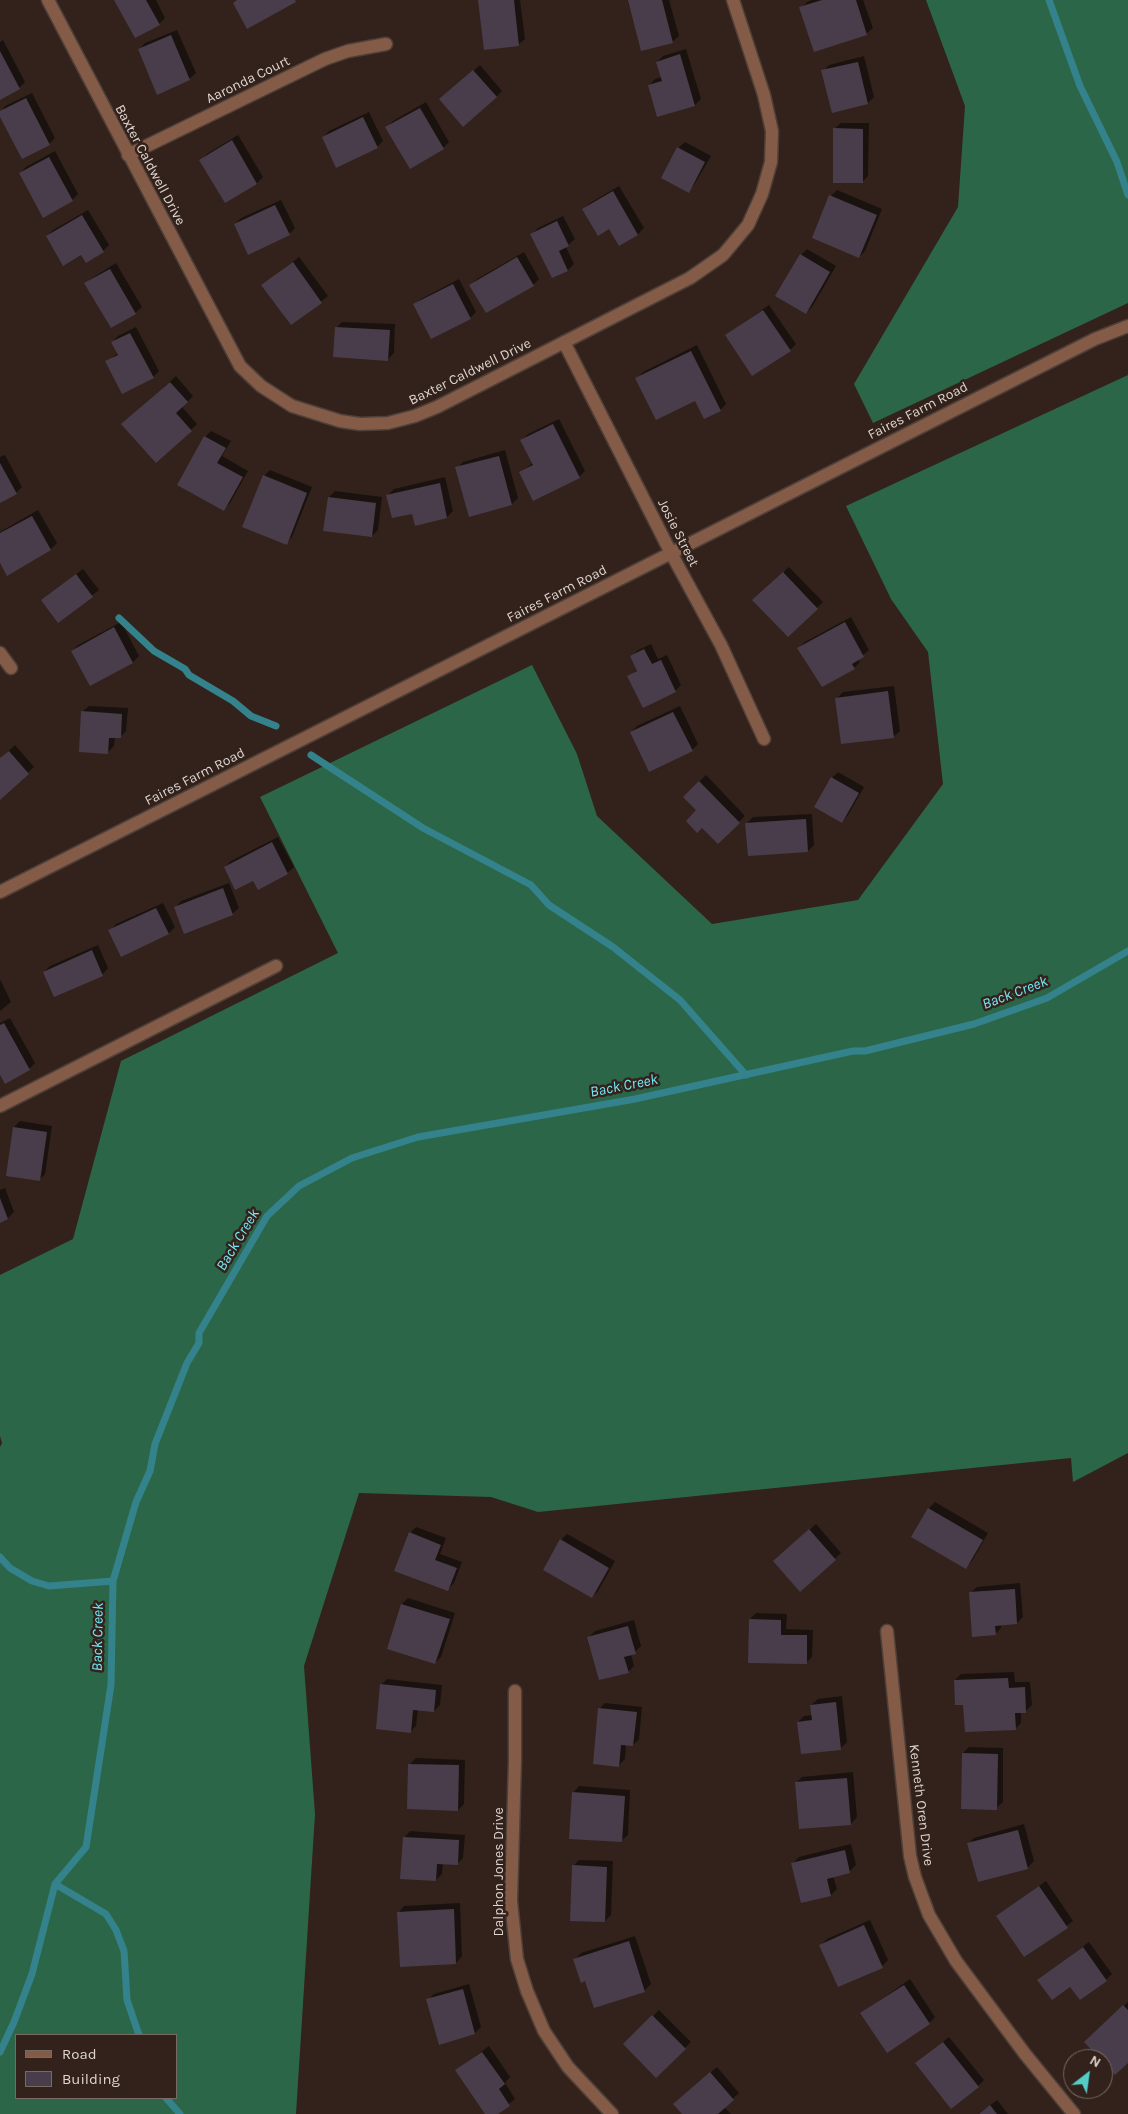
<!DOCTYPE html>
<style>
body{margin:0}
#map{position:relative;width:1128px;height:2114px;overflow:hidden;background:#32221b;font-family:Karla,sans-serif}
canvas{display:block}
.legend{position:absolute;left:15px;top:2034px;width:162px;height:65px;box-sizing:border-box;background:#32221b;border:1px solid #776a63;margin:0;padding:6px 9px;list-style:none;font-size:15px;color:#dfd5d0}
.legend li{display:flex;align-items:center;gap:10px;height:25px}
.legend b{width:25px;border:1px solid #776a63}
.north{position:absolute;left:1063px;top:2049px;width:50px;height:50px;box-sizing:border-box;background:#32221b;border:1px solid #776a63;border-radius:50%;rotate:30deg;font-size:14px;font-weight:700;line-height:20px;text-align:center;color:#dfd5d0}
.north::after{content:'';display:block;margin:auto;width:18px;height:22px;background:#54cdc7;clip-path:polygon(50% 0,100% 100%,50% 72%,0 100%)}
</style>
<div id="map">
<canvas width="1128" height="2114"></canvas>
<ul class="legend">
<li><b style="height:6px;background:#835b47"></b>Road</li>
<li><b style="height:14px;background:#4a3d4b"></b>Building</li>
</ul>
<div class="north">N</div>
</div>
<script>
const c = document.querySelector('canvas').getContext('2d');
c.lineJoin = 'round';
function fill(path, color) { c.fillStyle = color; c.fill(path, 'evenodd'); }
const poly = rows => new Path2D(rows.map(r => 'M' + r).join(''));
function strokePath(path, color, width, dash) { c.strokeStyle = color; c.lineWidth = width; c.lineCap = dash ? 'butt' : 'round'; c.setLineDash(dash || []); c.stroke(path); }
function label(font, color, halo, rows, align = 'center') {
  c.font = font + ' Karla,sans-serif'; c.lineWidth = 5; c.setLineDash([]); c.textBaseline = 'middle'; c.strokeStyle = halo; c.fillStyle = color; for (const [text, x, y, turn = 0] of rows) {
    c.save(); c.translate(x, y); c.rotate((+turn || 0) * Math.PI / 180); c.textAlign = isNaN(turn) ? turn : align; if (halo) c.strokeText(text, 0, 0); c.fillText(text, 0, 0); c.restore();
  }
}
fill(poly([
 [926,0,1128,0,1128,303,873,423,854,384,958,207,965,106],
 [1128,375,1128,1453,1073,1482,1071,1458,538,1512,491,1497,359,1493,304,1666,315,1814,296,2114,0,2114,0,1447,2,1443,0,1436,0,1275,73,1239,121,1061,338,953,260,797,532,665,577,754,597,816,712,924,858,900,943,784,928,652,891,599,846,506],
 [16,2035,176,2035,176,2098,16,2098]
]), '#2c6649');
fill(poly([
 [115,0,156,0,165,18,159,24],
 [480,0,520,0,525,39,518,45],
 [629,0,669,0,679,36,672,42],
 [812,0,863,0,873,28,866,34,801,8,807,2],
 [177,30,196,73,189,79,139,50,145,43],
 [3,40,25,82,19,88,0,98,0,42],
 [686,49,701,99,695,105,649,85,655,79,662,77,657,62,663,56],
 [864,56,874,97,868,103,823,71,829,65],
 [480,65,502,91,496,97,447,93],
 [32,93,55,138,49,144,0,114,5,106],
 [426,102,449,142,443,148,387,127,393,121],
 [369,112,383,141,377,147,323,137,329,131],
 [841,123,869,123,868,176,862,182,834,129],
 [238,135,263,177,257,183,225,202,201,160,207,154],
 [685,142,711,156,694,185,688,191,678,148],
 [55,151,78,194,72,200,20,173,26,167],
 [619,186,644,228,638,234,620,245,610,227,584,209,590,203],
 [837,190,882,209,865,251,859,257,831,196],
 [281,200,295,228,289,234,235,224,241,218],
 [88,210,109,245,103,251,82,254,47,236,53,230],
 [563,216,575,239,566,247,574,264,568,270,553,277,532,234,538,228],
 [807,249,836,266,812,307,806,313,801,255],
 [524,252,539,279,533,285,471,285,477,279],
 [299,257,328,296,291,324,263,285],
 [116,263,142,307,135,313,111,327,86,284,92,278],
 [459,279,476,312,470,318,414,305,421,299],
 [769,305,796,344,790,350,726,335],
 [342,322,395,324,394,353,388,359,336,328],
 [136,327,159,371,153,377,107,362,118,353,112,342,118,336],
 [697,345,726,404,720,410,637,378,643,372],
 [176,376,193,396,182,407,197,424,191,430,129,418],
 [559,419,585,471,579,477,521,472,533,463,522,440,528,434],
 [211,431,231,441,222,456,248,471,230,503,224,509,205,437],
 [505,450,518,498,512,504,470,515,457,468,463,462],
 [5,455,22,487,16,493,0,501,0,457],
 [270,470,312,487,292,537,286,543,264,476],
 [445,477,453,511,447,517,413,512,388,495,394,489],
 [335,491,382,497,378,530,372,536,329,497],
 [38,510,57,543,51,549,0,561,0,532],
 [789,567,823,602,788,636,754,600],
 [83,569,99,590,58,621,42,600],
 [851,617,869,650,858,659,860,662,854,668,799,648,805,642],
 [121,622,139,656,133,662,90,684,72,651,78,645],
 [651,644,658,659,667,655,681,685,675,691,629,676,638,669,632,656,638,650],
 [894,686,900,731,893,737,837,698,843,692],
 [89,706,128,708,126,731,120,737,115,737,114,746,108,752,82,712],
 [680,706,698,744,692,750,631,732,637,726],
 [15,745,34,767,0,798,0,759],
 [838,772,864,787,848,815,842,822,832,778],
 [706,775,745,816,718,842,698,810,684,797],
 [812,814,814,845,808,851,747,823,753,817],
 [278,837,294,867,287,873,254,879,225,867,231,861],
 [229,883,239,908,232,914,175,908,181,901],
 [163,903,175,927,169,933,110,931,116,924],
 [98,945,108,968,102,975,44,972,50,966],
 [0,979,11,1002,0,1011],
 [10,1018,35,1063,29,1069,0,1073,0,1023],
 [20,1121,52,1126,45,1174,39,1180,14,1127],
 [5,1188,14,1212,8,1218,0,1221,0,1190],
 [935,1502,988,1533,972,1561,966,1567,929,1508],
 [816,1524,841,1553,800,1590,781,1555],
 [416,1527,446,1538,440,1554,462,1562,454,1583,448,1589,410,1533],
 [567,1534,615,1561,598,1591,592,1597,561,1540],
 [1020,1583,1023,1617,1017,1623,1001,1624,1001,1628,995,1634,970,1593,977,1587],
 [408,1598,455,1613,441,1657,435,1663,402,1604],
 [756,1613,787,1614,786,1629,813,1630,812,1657,806,1663,750,1619],
 [634,1620,641,1646,635,1652,631,1654,634,1666,628,1672,589,1637,595,1631],
 [1014,1672,1015,1682,1030,1682,1032,1705,1025,1712,1021,1712,1021,1723,1015,1729,965,1703,955,1680,961,1674],
 [387,1679,442,1685,440,1705,434,1711,418,1709,416,1726,410,1732,381,1685],
 [842,1696,847,1742,841,1748,798,1722,804,1716,813,1715,811,1705,818,1699],
 [605,1703,642,1707,639,1739,633,1745,626,1744,625,1759,619,1765,599,1709],
 [969,1747,1003,1748,1003,1802,996,1808,963,1753],
 [416,1758,465,1760,464,1804,458,1810,410,1764],
 [853,1772,857,1817,851,1824,796,1783,802,1777],
 [579,1786,630,1790,628,1835,621,1841,573,1793],
 [1024,1824,1034,1861,1028,1867,968,1844,974,1838],
 [410,1831,465,1835,463,1858,457,1864,443,1863,442,1874,436,1880,404,1838],
 [851,1844,856,1865,850,1871,833,1876,837,1889,831,1895,793,1863,799,1857],
 [579,1860,613,1861,611,1915,605,1921,573,1866],
 [1046,1881,1073,1921,1025,1956,997,1916],
 [460,1903,462,1956,456,1963,398,1913,404,1906],
 [870,1920,888,1960,882,1966,821,1945,827,1939],
 [635,1936,651,1984,644,1991,586,1980,575,1959,581,1953],
 [1089,1942,1112,1974,1106,1980,1080,1998,1070,1985,1039,1980],
 [910,1979,935,2017,929,2023,862,2013],
 [469,1984,481,2027,475,2033,440,2043,428,2000,434,1994],
 [1128,2002,1128,2061,1103,2061,1085,2042],
 [659,2010,691,2042,656,2076,625,2044],
 [949,2037,984,2080,978,2086,923,2058],
 [489,2046,510,2077,505,2083,515,2099,496,2114,487,2114,457,2070],
 [717,2067,739,2093,724,2107,731,2114,684,2114,681,2098],
 [997,2100,1008,2114,979,2114]
]), '#0007');
strokePath(poly([
 [1049,0,1080,86,1117,162,1128,195],
 [119,618,154,651,185,669,189,675,233,701,251,716,276,726],
 [311,755,423,828,531,885,549,905,613,947,680,1000,746,1075],
 [0,1557,10,1568,32,1581,49,1586,113,1581],
 [55,1884,106,1914,116,1930,124,1951,127,2000,139,2035],
 [0,2052,14,2022,32,1974,55,1884,86,1847,111,1685,113,1581,136,1502,150,1471,155,1444,187,1363,199,1343,199,1333,267,1216,299,1186,352,1158,418,1137,635,1099,853,1051,865,1051,974,1024,1047,998,1128,951],
 [166,2098,180,2114]
]), '#34838c', 7);
fill(poly([
 [114,0,146,0,160,25,135,38],
 [237,0,295,0,296,2,247,29,233,3],
 [478,0,514,0,519,46,484,50],
 [628,0,662,0,673,43,641,51],
 [822,0,856,0,867,35,814,52,799,7],
 [171,35,190,80,157,95,138,49],
 [0,51,20,89,0,100],
 [680,54,695,106,657,117,648,85,662,81,656,62],
 [858,62,868,104,832,113,821,70],
 [473,70,497,97,463,127,439,99],
 [26,98,50,145,22,159,0,117,0,111],
 [420,108,444,149,410,169,385,127],
 [363,117,378,148,336,168,322,137],
 [833,128,863,129,863,183,833,183],
 [232,140,257,184,225,203,199,160],
 [677,147,705,162,689,193,661,178],
 [49,157,73,201,43,218,19,173],
 [613,191,638,235,619,246,609,229,598,236,582,209],
 [829,195,877,215,859,258,812,238],
 [275,205,290,235,248,255,234,224],
 [82,215,104,252,86,263,81,255,63,266,46,236],
 [557,221,569,246,559,251,568,271,552,278,530,234],
 [800,254,830,272,806,314,775,296],
 [517,257,534,286,486,313,469,285],
 [293,262,322,303,291,325,261,285],
 [110,269,136,314,111,328,84,283],
 [453,284,471,319,431,339,413,304],
 [763,310,791,351,752,376,725,335],
 [335,327,390,330,388,361,333,357],
 [130,333,154,378,122,394,105,361,118,355,111,342],
 [691,351,721,411,704,419,695,401,656,420,635,378],
 [170,382,188,402,176,413,192,431,156,463,121,424],
 [553,424,580,478,533,501,519,472,533,465,520,440],
 [204,436,226,448,217,463,243,477,224,511,177,485],
 [499,456,512,505,469,517,455,467],
 [0,463,17,494,0,503],
 [263,475,307,493,287,545,242,527],
 [440,483,447,518,415,526,412,514,392,518,386,495],
 [328,497,376,503,372,537,323,531],
 [32,516,51,550,7,576,0,563,0,533],
 [783,572,818,609,788,637,752,600],
 [76,574,93,597,58,623,41,600],
 [845,622,864,657,852,664,855,669,822,687,797,648],
 [114,627,133,663,90,686,71,651],
 [644,649,652,664,661,660,676,692,643,708,627,676,637,671,630,656],
 [888,691,894,738,841,744,835,698],
 [81,711,122,714,121,738,109,738,108,754,79,752],
 [673,712,693,751,649,772,630,732],
 [9,751,29,774,0,800,0,758],
 [831,777,859,793,842,823,814,807],
 [699,781,740,823,718,844,702,828,697,833,686,821,696,810,683,797],
 [806,819,808,852,748,856,745,823],
 [272,842,288,874,258,890,253,881,235,890,224,867],
 [223,888,233,915,184,934,174,907],
 [156,908,169,934,121,957,108,930],
 [92,950,103,976,54,997,43,972],
 [4,1023,30,1070,5,1084,0,1075,0,1025],
 [13,1127,47,1132,40,1181,6,1176],
 [0,1198,8,1219,0,1223],
 [928,1508,983,1540,966,1569,911,1537],
 [809,1529,836,1560,800,1592,773,1561],
 [409,1532,441,1545,435,1560,457,1568,448,1591,394,1571],
 [560,1539,609,1568,592,1598,543,1570],
 [1015,1589,1017,1624,995,1626,996,1635,972,1637,969,1592],
 [401,1604,450,1619,435,1664,387,1649],
 [749,1619,781,1620,781,1635,807,1635,807,1664,748,1663],
 [628,1626,636,1654,624,1657,629,1673,599,1680,587,1637],
 [1008,1678,1009,1688,1025,1687,1026,1713,1015,1713,1016,1730,965,1732,963,1705,955,1705,954,1680],
 [380,1684,436,1690,434,1712,413,1710,411,1733,376,1729],
 [836,1702,841,1750,801,1754,797,1722,812,1720,810,1705],
 [598,1708,637,1712,633,1746,621,1745,619,1767,593,1764],
 [962,1753,998,1754,997,1810,961,1809],
 [408,1764,459,1765,458,1811,407,1809],
 [847,1778,851,1825,799,1829,795,1782],
 [572,1792,625,1796,622,1842,569,1839],
 [1018,1830,1028,1869,978,1882,967,1843],
 [403,1837,459,1840,458,1865,437,1864,436,1881,400,1879],
 [845,1850,850,1873,827,1879,831,1896,801,1903,791,1863],
 [572,1865,607,1867,605,1922,570,1921],
 [1039,1886,1068,1928,1024,1957,996,1916],
 [454,1909,456,1964,400,1967,397,1912],
 [864,1925,883,1968,838,1987,819,1945],
 [629,1941,645,1992,594,2008,585,1981,581,1983,573,1959],
 [1083,1947,1107,1981,1080,2000,1070,1987,1052,2000,1037,1980],
 [904,1985,930,2024,887,2053,860,2013],
 [463,1989,475,2034,439,2045,426,1999],
 [1123,2005,1128,2010,1128,2063,1115,2075,1103,2062,1103,2059,1100,2059,1084,2042],
 [652,2015,686,2049,656,2078,623,2044],
 [943,2042,979,2087,951,2109,915,2063],
 [482,2052,505,2084,499,2089,510,2106,498,2114,485,2114,455,2070],
 [710,2072,734,2100,718,2114,682,2114,673,2104],
 [990,2105,997,2114,979,2114]
]), '#4a3d4b');
const service = poly([
 [0,1106,276,966]
]);
const minor = poly([
 [48,0,240,366,261,386,292,406,340,421,360,424,388,423,415,416,437,407,690,278,723,255,748,225,762,194,771,162,772,131,764,95,733,0],
 [128,155,325,59,348,51,386,44],
 [564,342,671,553,721,645,764,739],
 [0,653,11,668],
 [0,892,1095,339,1128,326],
 [887,1631,910,1856,915,1877,929,1915,956,1961,1025,2054,1074,2114],
 [515,1691,515,1760,511,1901,517,1959,527,1991,544,2031,568,2067,612,2114]
]);
strokePath(service, '#4e3f38', 15);
strokePath(minor, '#4e3f38', 15);
strokePath(service, '#835b47', 12);
strokePath(minor, '#835b47', 12);
label('14px', '#dfd5d0', '#32221b', [
 ["Aaronda Court",248,80,-26],
 ["Baxter Caldwell Drive",150,165,62],
 ["Baxter Caldwell Drive",470,372,-26],
 ["Faires Farm Road",918,411,-27],
 ["Josie Street",678,533,63],
 ["Faires Farm Road",557,594,-27],
 ["Faires Farm Road",195,777,-27],
 ["Kenneth Oren Drive",921,1805,83],
 ["Dalphon Jones Drive",499,1872,-90]
]);
label('italic 15px', '#75e9f8', '#32221b', [
 ["Back Creek",1015,993,-21],
 ["Back Creek",624,1086,-11],
 ["Back Creek",238,1240,-59],
 ["Back Creek",98,1637,-89]
]);
</script>
